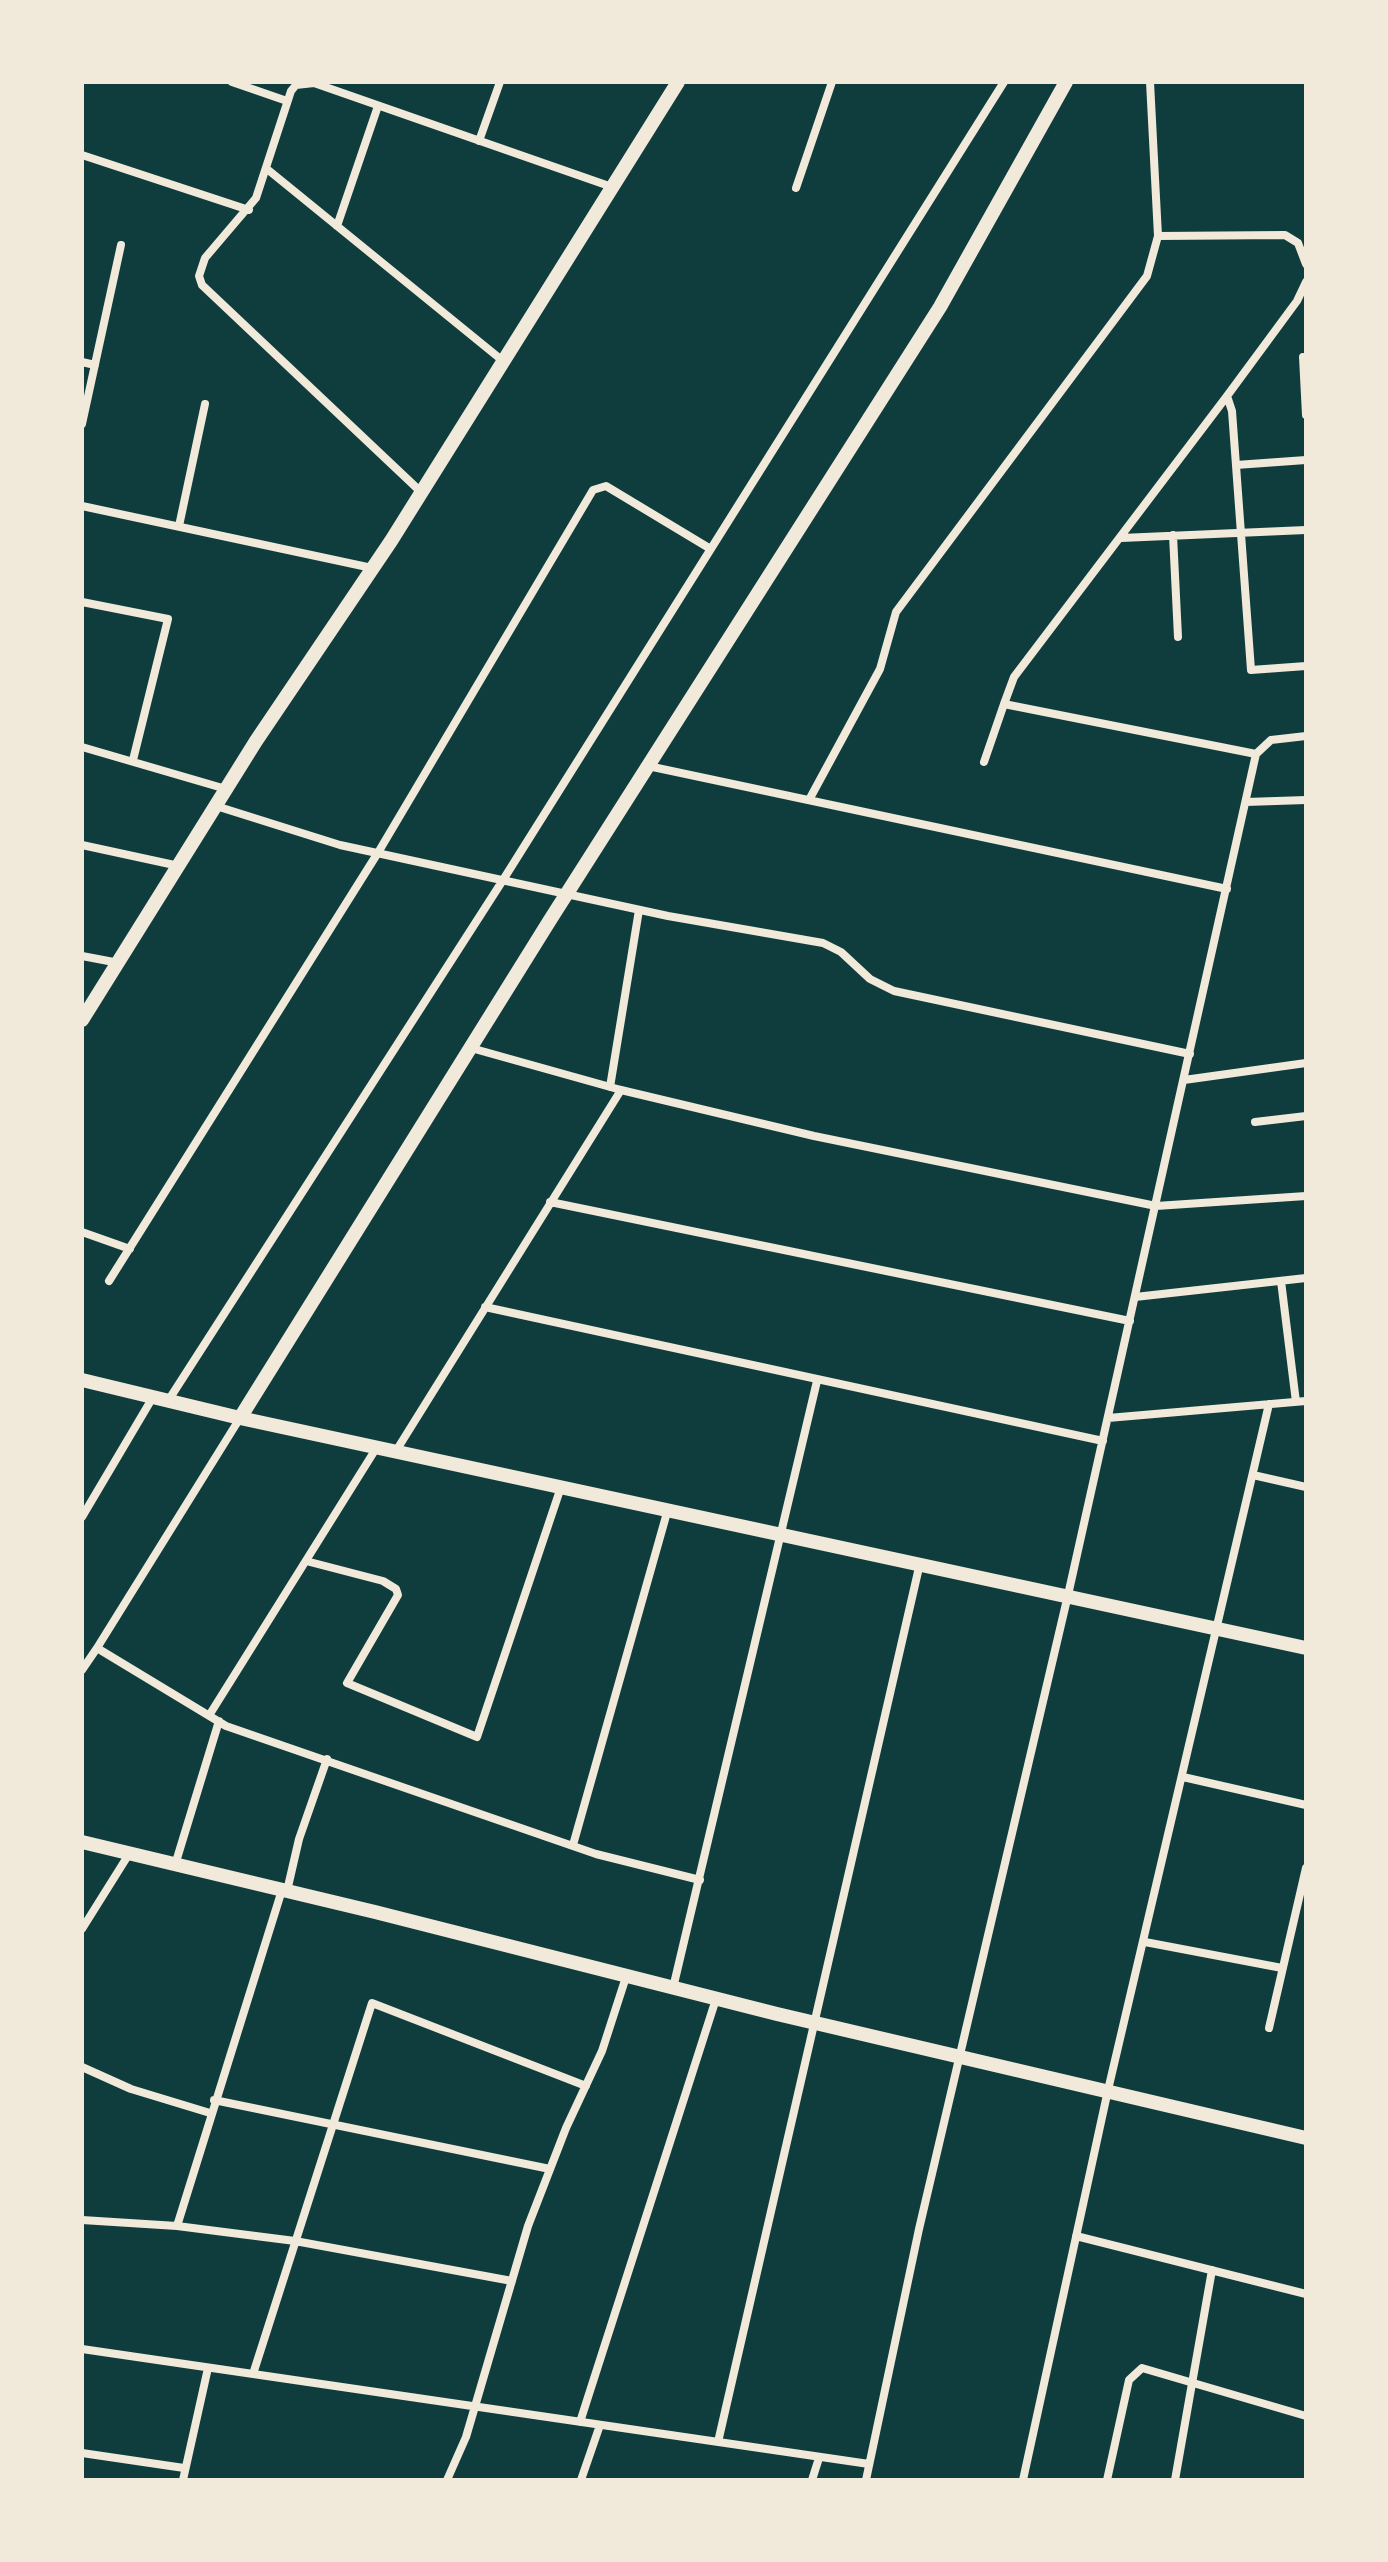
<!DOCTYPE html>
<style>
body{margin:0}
#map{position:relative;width:1388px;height:2562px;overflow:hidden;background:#0f3d3e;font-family:Raleway,sans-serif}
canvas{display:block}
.frame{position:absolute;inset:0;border:84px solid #f1e9da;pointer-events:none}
</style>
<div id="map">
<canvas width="1388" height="2562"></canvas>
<div class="frame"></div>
</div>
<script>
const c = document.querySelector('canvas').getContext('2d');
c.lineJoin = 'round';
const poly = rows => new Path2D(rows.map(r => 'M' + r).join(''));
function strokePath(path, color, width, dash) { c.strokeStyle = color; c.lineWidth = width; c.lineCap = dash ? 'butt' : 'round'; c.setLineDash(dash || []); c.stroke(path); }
strokePath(poly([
 [232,82,287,101],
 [479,141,500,82],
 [82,155,249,210],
 [267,169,503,361],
 [796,188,832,82],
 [337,226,378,106],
 [1158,236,1285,235,1298,243,1306,264],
 [1303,357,1306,415],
 [82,362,95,365],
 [1227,396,1232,411,1251,670,1306,666],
 [82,424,121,245],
 [1236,465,1306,460],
 [421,492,202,285,199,276,205,258,256,198,291,91,296,85,314,83,612,187],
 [82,506,372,568],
 [179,526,205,404],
 [1173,535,1178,637],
 [1121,538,1306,530],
 [82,602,168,619,133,760],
 [82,747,226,789],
 [1256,754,1271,740,1306,736],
 [984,762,1004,704],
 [648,766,1227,889],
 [809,800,880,669,896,612,1147,276,1158,236,1150,82],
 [1246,802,1306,800],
 [216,806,340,845,668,916,823,943,841,952,870,979,894,991,1190,1054],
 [82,845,179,866],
 [82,956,119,963],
 [471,1048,621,1090,814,1136,1156,1206,1306,1196],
 [1184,1080,1306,1063],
 [610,1087,639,910],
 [1255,1122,1306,1116],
 [550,1202,1130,1321],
 [82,1232,130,1249],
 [109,1281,379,851,593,490,606,486,709,548],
 [1281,1281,1296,1402],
 [1135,1297,1306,1278],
 [485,1307,1103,1441],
 [168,1401,503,880,1004,82],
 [240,1418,97,1648,226,1726,596,1854,700,1880],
 [1108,1418,1306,1401],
 [396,1451,621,1090],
 [1253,1475,1306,1487],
 [82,1517,153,1397],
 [306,1561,383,1581,396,1589,398,1595,347,1683,477,1737,561,1487],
 [82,1670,97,1648],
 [210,1714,377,1447],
 [1183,1777,1306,1805],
 [573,1845,668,1509],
 [175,1865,219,1721],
 [287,1891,299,1839,327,1759],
 [82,1929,129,1854],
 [1145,1942,1282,1968],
 [673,1988,817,1381],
 [1269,2028,1306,1868],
 [82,2067,131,2089,210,2113],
 [214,2100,550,2169],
 [82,2220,177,2226,295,2241,512,2281],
 [177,2226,282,1890],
 [1076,2236,1306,2294],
 [82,2349,869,2464],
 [253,2374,372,2003,586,2086],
 [580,2422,716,1999],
 [718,2442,920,1563],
 [82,2453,184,2468],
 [183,2480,208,2368],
 [447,2480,466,2437,528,2226,566,2128,602,2051,626,1977],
 [581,2480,600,2425],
 [812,2480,819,2458],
 [866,2480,919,2229,1068,1595,1256,754,1004,704,1014,677,1227,396,1297,301,1306,282],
 [1023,2480,1108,2090,1269,1404],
 [1107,2480,1129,2380,1142,2368,1306,2416],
 [1175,2480,1212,2270]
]), '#f1e9da', 8);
strokePath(poly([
 [82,1020,256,741,391,541,678,82],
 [82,1380,240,1418,1306,1648],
 [240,1418,550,920,940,307,1066,82],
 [82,1842,375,1912,777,2014,1306,2138]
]), '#f1e9da', 14);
</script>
